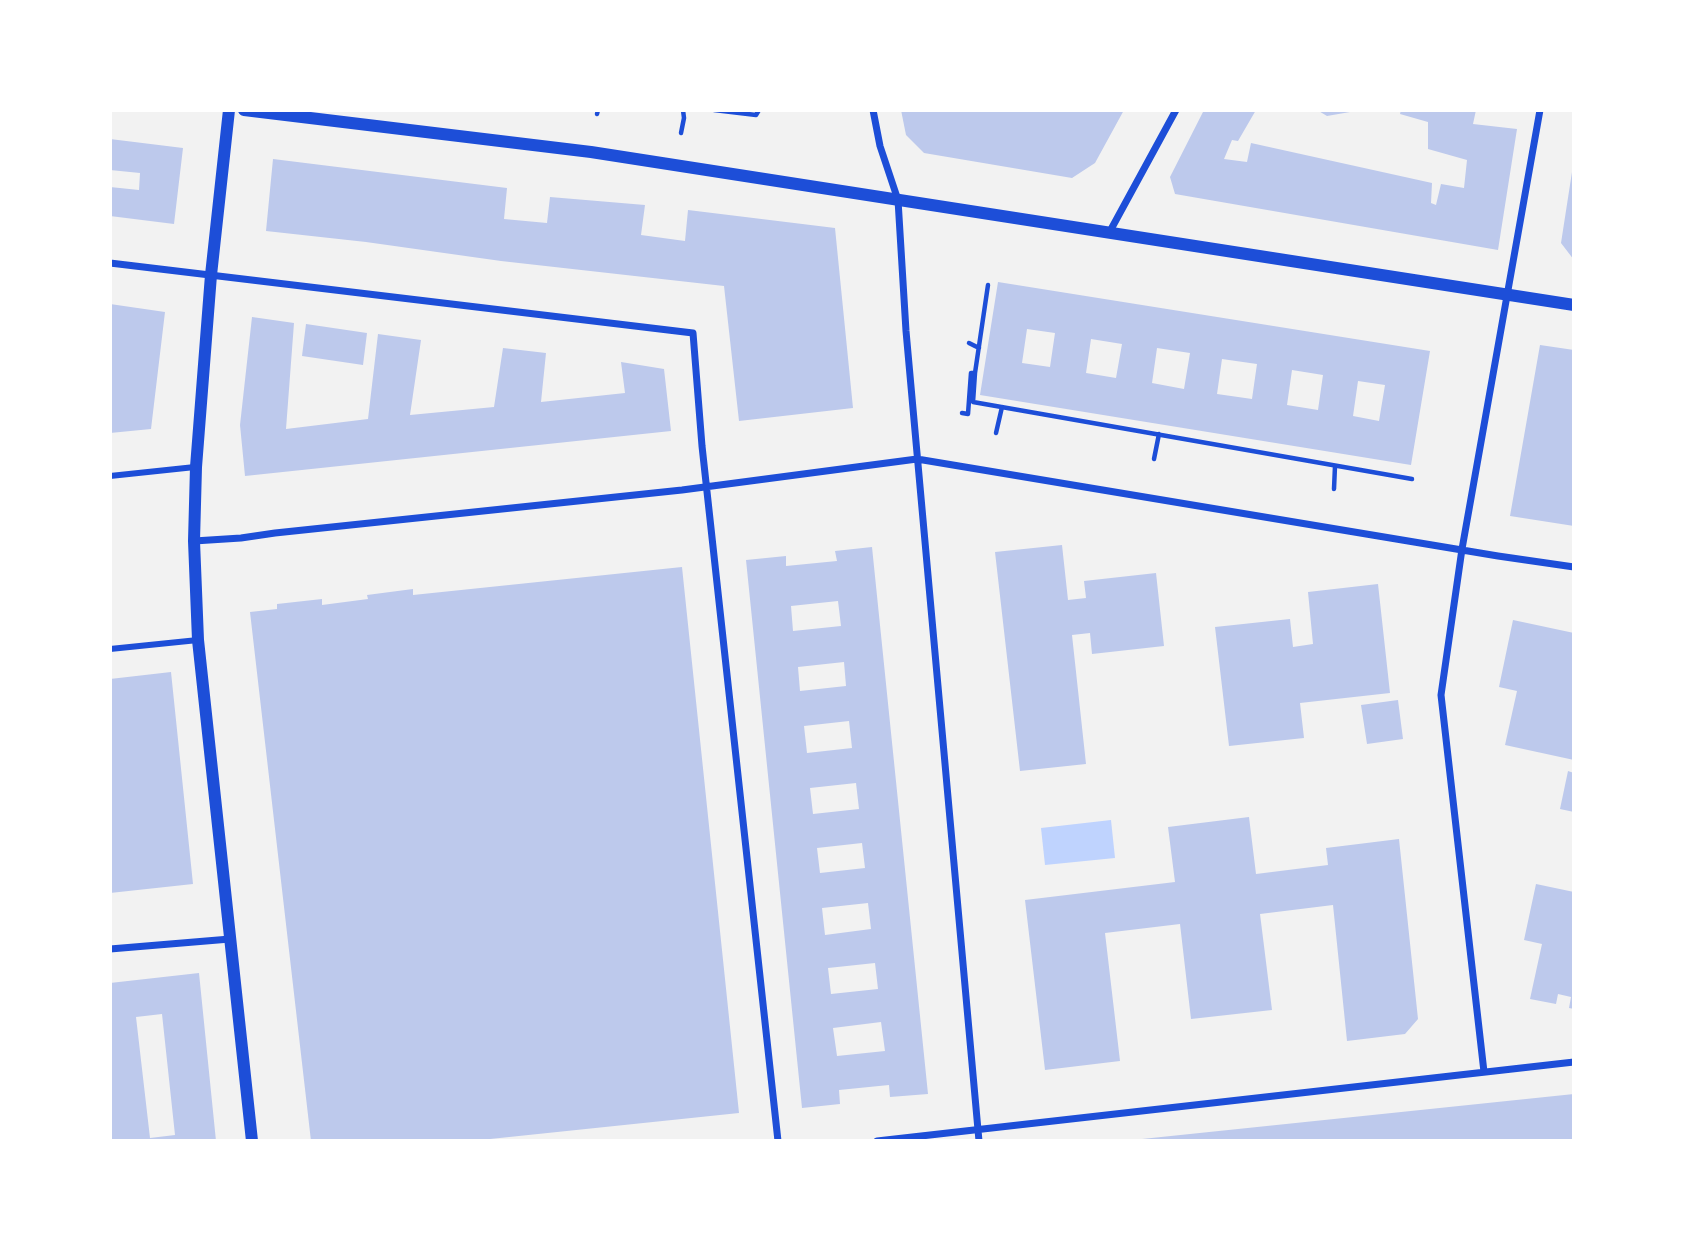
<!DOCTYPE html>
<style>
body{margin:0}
#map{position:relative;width:1684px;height:1251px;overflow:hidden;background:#f2f2f2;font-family:"Space Grotesk",sans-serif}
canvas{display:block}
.frame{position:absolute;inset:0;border:112px solid #fff;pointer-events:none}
</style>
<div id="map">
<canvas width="1684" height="1251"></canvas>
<div class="frame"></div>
</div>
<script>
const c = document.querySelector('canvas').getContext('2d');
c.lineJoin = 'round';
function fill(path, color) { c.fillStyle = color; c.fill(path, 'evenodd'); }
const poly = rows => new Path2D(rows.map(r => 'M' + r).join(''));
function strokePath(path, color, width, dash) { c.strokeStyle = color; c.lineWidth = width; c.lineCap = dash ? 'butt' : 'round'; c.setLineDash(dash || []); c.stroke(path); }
fill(poly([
 [1111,820,1115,858,1045,865,1041,828]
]), '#bfd3fe');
fill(poly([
 [901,110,1124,110,1095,163,1072,178,924,153,906,135],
 [1204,110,1256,110,1238,141,1232,140,1224,159,1247,162,1251,143,1432,183,1431,203,1436,205,1441,184,1464,188,1467,160,1428,149,1428,122,1400,114,1401,110,1476,110,1473,124,1517,129,1498,250,1175,194,1170,177],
 [1317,110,1349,110,1350,112,1327,116],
 [110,139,183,148,174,224,110,216,110,187,139,190,140,173,110,170],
 [273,159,507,188,504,219,547,223,550,197,645,205,641,235,685,241,688,210,835,228,853,408,739,421,724,286,501,261,366,242,266,231],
 [1572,172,1574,172,1574,260,1561,243],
 [998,282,1430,351,1411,465,980,395],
 [1027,329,1055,333,1050,367,1022,363],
 [1091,339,1122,344,1116,378,1086,373],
 [1157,348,1190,353,1184,389,1152,383],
 [1222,359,1257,364,1252,399,1217,394],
 [1292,370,1323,375,1318,410,1287,405],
 [1358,381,1385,385,1379,421,1353,416],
 [110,304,165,312,151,429,110,433],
 [252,317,294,323,286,429,368,419,378,334,421,340,410,415,494,407,503,348,546,353,541,402,625,393,621,362,664,369,671,431,245,476,240,425],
 [306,324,367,333,363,365,302,356],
 [1540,345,1574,350,1574,526,1510,516],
 [1062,545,1068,600,1086,598,1084,581,1156,573,1164,646,1092,654,1090,633,1072,635,1086,764,1020,771,995,552],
 [872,547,928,1094,890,1097,889,1085,839,1090,840,1104,802,1108,746,560,786,556,786,566,837,561,835,551],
 [838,601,841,626,793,631,791,606],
 [844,662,846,686,800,691,798,667],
 [849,721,852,748,807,753,804,726],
 [856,783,859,809,813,814,810,788],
 [862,843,865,868,820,873,817,848],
 [868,903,871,929,825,935,822,908],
 [875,963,878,989,831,994,828,968],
 [881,1022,885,1051,837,1056,833,1028],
 [682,567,739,1113,471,1141,311,1141,250,612,277,609,277,604,322,599,322,605,368,599,367,595,413,589,413,595],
 [1378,584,1390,693,1300,703,1304,738,1229,746,1215,627,1290,619,1293,647,1313,644,1308,592],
 [1513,620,1574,633,1574,760,1505,745,1517,691,1499,687],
 [171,672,193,884,110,893,110,679],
 [1398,700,1403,739,1367,744,1361,705],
 [1568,771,1574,773,1574,812,1560,809],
 [1249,817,1256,874,1328,865,1326,848,1399,839,1418,1019,1405,1034,1347,1041,1333,905,1260,914,1272,1010,1191,1019,1180,924,1105,933,1120,1061,1045,1070,1025,900,1175,882,1168,827],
 [1536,884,1574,892,1574,1009,1569,1008,1571,997,1558,994,1556,1004,1530,999,1542,944,1524,940],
 [199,973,216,1141,110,1141,110,983],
 [162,1014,175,1135,150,1138,136,1017],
 [1574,1094,1574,1141,1142,1141,1142,1139]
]), '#bdc9ec');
strokePath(poly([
 [714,110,756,115,759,110],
 [597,114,598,110],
 [681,133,684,118,683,110],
 [988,285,975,373,973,402,1412,479],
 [969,343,979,348],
 [962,413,968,414,971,373,975,373],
 [996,433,1002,407],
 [1154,459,1159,434],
 [1334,489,1335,466]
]), '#1d4ed8', 4.5);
strokePath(poly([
 [110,476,195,467],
 [110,649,198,640]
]), '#1d4ed8', 6);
strokePath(poly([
 [873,110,880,146,898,200,906,331,979,1141],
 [1109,233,1176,110],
 [110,263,693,333,702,446,778,1141],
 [194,541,241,538,275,533,682,490,917,459,1498,556,1574,567],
 [110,949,230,939],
 [1484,1072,1441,695,1462,549,1540,110],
 [877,1141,1574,1062]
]), '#1d4ed8', 7);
strokePath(poly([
 [229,110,211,275,196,467,194,541,198,640,252,1141],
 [244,110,591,152,1574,305]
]), '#1d4ed8', 12);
</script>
